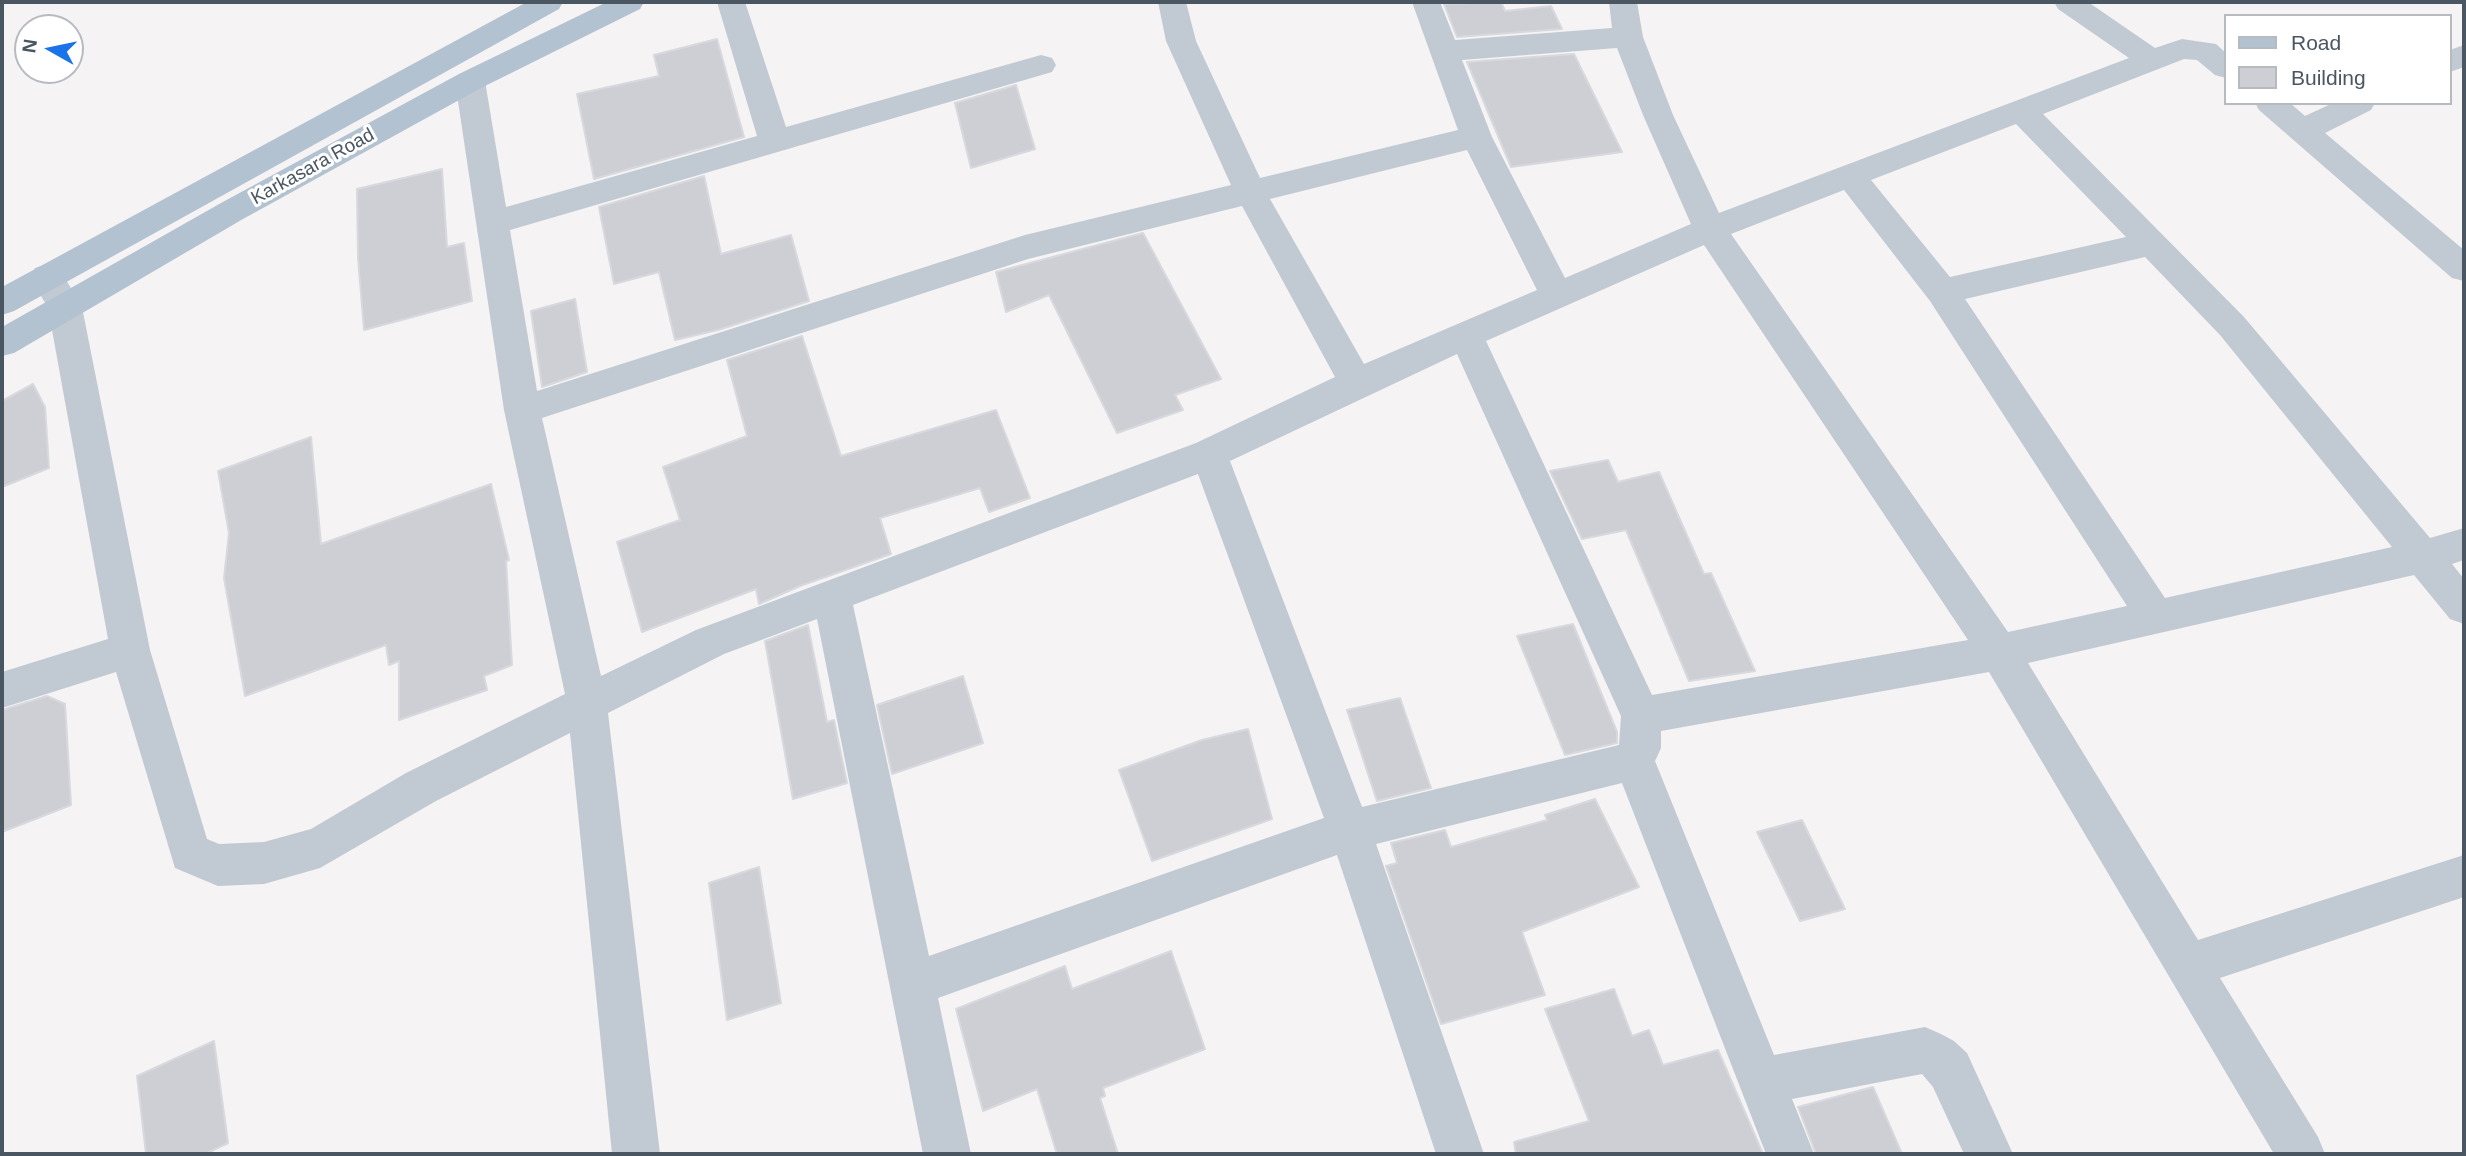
<!DOCTYPE html>
<style>
body{margin:0}
#map{position:relative;width:2466px;height:1156px;overflow:hidden;background:#f5f3f3;font-family:Helvetica,sans-serif}
canvas{display:block}
.frame{position:absolute;inset:0;border:4px solid #4a5661;pointer-events:none}
.legend{position:absolute;left:2224px;top:14px;width:228px;height:91px;box-sizing:border-box;background:#fff;border:2px solid #b7bbc0;margin:0;padding:9px 12px;list-style:none;font-size:21px;color:#4a5661}
.legend li{display:flex;align-items:center;gap:14px;height:35px}
.legend b{width:35px;border:2px solid #b7bbc0}
.north{position:absolute;left:14px;top:14px;width:70px;height:70px;box-sizing:border-box;background:#fff;border:2px solid #b7bbc0;border-radius:50%;rotate:279deg;font-size:19px;font-weight:700;line-height:28px;text-align:center;color:#4a5661}
.north::after{content:'';display:block;margin:auto;width:24px;height:32px;background:#1a73e8;clip-path:polygon(50% 0,100% 100%,50% 72%,0 100%)}
</style>
<div id="map">
<canvas width="2466" height="1156"></canvas>
<div class="frame"></div>
<ul class="legend">
<li><b style="height:9px;background:#b3c2d1"></b>Road</li>
<li><b style="height:19px;background:#cdcfd5"></b>Building</li>
</ul>
<div class="north">N</div>
</div>
<script>
const c = document.querySelector('canvas').getContext('2d');
c.lineJoin = 'round';
function fill(path, color) { c.fillStyle = color; c.fill(path, 'evenodd'); }
const poly = rows => new Path2D(rows.map(r => 'M' + r).join(''));
function strokePath(path, color, width, dash) { c.strokeStyle = color; c.lineWidth = width; c.lineCap = dash ? 'butt' : 'round'; c.setLineDash(dash || []); c.stroke(path); }
function label(font, color, halo, rows, align = 'center') {
  c.font = font + ' Helvetica,sans-serif'; c.lineWidth = 6; c.setLineDash([]); c.textBaseline = 'middle'; c.strokeStyle = halo; c.fillStyle = color; for (const [text, x, y, turn = 0] of rows) {
    c.save(); c.translate(x, y); c.rotate((+turn || 0) * Math.PI / 180); c.textAlign = isNaN(turn) ? turn : align; if (halo) c.strokeText(text, 0, 0); c.fillText(text, 0, 0); c.restore();
  }
}
const building = poly([
 [1501,2,1505,11,1551,6,1562,29,1457,37,1444,4,1501,2],
 [717,39,744,137,594,179,577,94,659,76,654,55,717,39],
 [1574,54,1622,152,1511,167,1467,62,1574,54],
 [1016,85,1035,149,971,168,955,103,1016,85],
 [442,169,447,247,464,243,472,301,364,330,358,258,357,189,442,169],
 [704,176,721,254,791,235,809,301,718,330,675,340,659,272,614,284,599,207,704,176],
 [1143,233,1221,379,1175,395,1183,410,1117,433,1049,295,1006,312,996,272,1143,233],
 [575,299,587,372,542,387,531,311,575,299],
 [802,336,841,456,996,410,1030,498,989,512,980,488,880,518,891,554,800,586,759,604,756,589,642,632,617,542,680,520,663,467,747,436,727,360,802,336],
 [33,384,45,407,49,468,2,487,2,401,33,384],
 [311,437,321,544,491,484,509,560,506,561,512,665,484,676,487,690,399,720,399,661,389,665,386,645,245,696,224,578,229,533,218,471,311,437],
 [1608,460,1618,482,1659,472,1704,574,1711,573,1755,671,1689,681,1626,530,1582,539,1550,471,1608,460],
 [1573,624,1617,732,1617,743,1565,755,1517,636,1573,624],
 [808,625,827,722,834,720,847,783,793,799,765,641,808,625],
 [963,676,983,743,892,774,877,705,963,676],
 [47,696,65,704,71,805,2,832,2,710,47,696],
 [1400,698,1431,788,1377,801,1347,710,1400,698],
 [1248,729,1272,819,1152,861,1119,770,1202,740,1248,729],
 [1595,799,1639,887,1522,932,1545,995,1441,1024,1386,866,1397,863,1391,843,1445,830,1451,847,1547,820,1545,815,1595,799],
 [1802,820,1845,909,1800,921,1757,832,1802,820],
 [759,867,781,1003,727,1020,709,883,759,867],
 [1171,951,1205,1049,1103,1088,1105,1096,1100,1098,1118,1154,1057,1154,1037,1089,983,1111,956,1009,1065,966,1072,989,1171,951],
 [1614,989,1632,1036,1649,1030,1663,1065,1718,1050,1763,1154,1516,1154,1514,1142,1589,1121,1545,1009,1614,989],
 [214,1041,228,1143,205,1154,146,1154,137,1076,214,1041],
 [1873,1087,1902,1154,1816,1154,1798,1107,1873,1087]
]);
fill(building, '#cdcfd5');
strokePath(building, '#d7d9de', 2);
fill(poly([
 [717,2,745,2,786,127,1041,55,1052,58,1056,65,1052,72,510,230,537,391,1025,235,1231,185,1166,41,1158,2,1186,2,1196,41,1260,178,1458,130,1412,2,1440,2,1455,40,1612,28,1609,2,1637,2,1643,37,1673,115,1719,213,2129,58,2058,9,2054,2,2088,2,2155,48,2182,39,2216,44,2226,53,2226,78,2215,75,2197,60,2184,59,2043,114,2244,317,2430,538,2464,528,2464,560,2452,564,2464,579,2464,624,2450,619,2414,575,2028,663,2198,940,2464,855,2464,897,2220,978,2318,1137,2325,1154,2274,1154,1989,672,1661,731,1661,748,1655,761,1774,1055,1925,1027,1941,1034,1954,1041,1967,1053,2013,1154,1964,1154,1933,1087,1922,1074,1792,1099,1814,1154,1766,1154,1622,783,1376,844,1484,1154,1436,1154,1337,855,938,998,971,1154,923,1154,817,619,724,654,608,713,660,1154,612,1154,570,733,436,801,320,868,264,884,218,886,175,868,116,672,2,708,2,672,108,639,48,308,30,277,35,268,47,264,59,268,82,307,150,650,207,839,219,844,264,842,311,829,406,773,565,694,504,410,455,81,459,74,470,71,481,74,485,81,506,207,757,136,717,2],
 [1617,48,1643,115,1691,224,1565,278,1492,137,1462,60,1617,48],
 [2016,124,2126,237,1950,277,1871,180,2016,124],
 [1467,150,1537,290,1364,364,1270,199,1467,150],
 [1844,190,1930,301,2127,606,2008,632,1731,234,1844,190],
 [1242,206,1335,377,1196,443,696,630,601,676,542,418,1028,259,1242,206],
 [1704,245,1968,640,1652,695,1486,341,1704,245],
 [2145,257,2220,335,2392,547,2165,598,1965,299,2145,257],
 [1457,354,1621,716,1619,745,1362,807,1230,461,1457,354],
 [1198,474,1324,818,929,956,853,605,1198,474],
 [2464,45,2464,67,2450,72,2450,50,2464,45],
 [2255,103,2290,103,2305,116,2333,103,2375,103,2371,110,2325,133,2464,250,2464,281,2452,278,2259,110,2255,103]
]), '#c1cad2');
fill(poly([
 [527,2,563,2,559,9,14,311,2,315,2,287,527,2],
 [607,2,644,2,640,9,481,88,243,219,14,353,2,356,2,327,221,203,459,74,607,2]
]), '#b3c2d1');
label('19px', '#4a5661', '#fff', [
 ["Karkasara Road",313,167,-29]
]);
</script>
